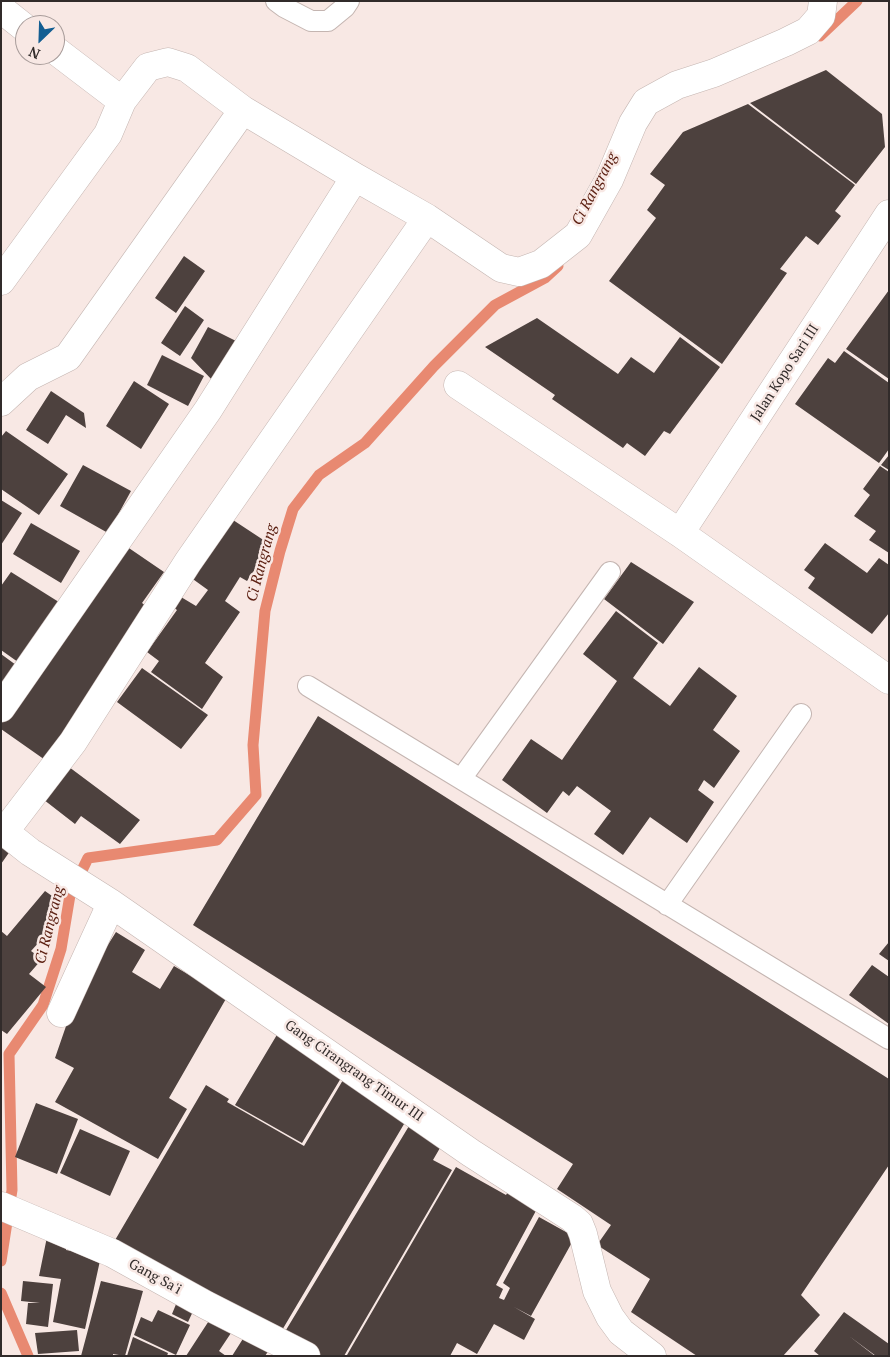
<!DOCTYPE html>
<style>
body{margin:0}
#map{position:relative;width:890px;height:1357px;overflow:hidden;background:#f8e8e4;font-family:"PT Serif",serif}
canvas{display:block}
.frame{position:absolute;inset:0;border:2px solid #312b2a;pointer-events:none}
.north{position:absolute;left:15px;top:15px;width:50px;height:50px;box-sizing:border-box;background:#f8e8e4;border:1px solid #a89c9a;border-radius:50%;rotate:204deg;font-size:14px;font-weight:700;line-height:20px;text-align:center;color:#312b2a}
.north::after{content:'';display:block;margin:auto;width:18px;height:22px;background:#135e92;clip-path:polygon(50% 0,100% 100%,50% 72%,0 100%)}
</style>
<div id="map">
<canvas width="890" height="1357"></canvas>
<div class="frame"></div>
<div class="north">N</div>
</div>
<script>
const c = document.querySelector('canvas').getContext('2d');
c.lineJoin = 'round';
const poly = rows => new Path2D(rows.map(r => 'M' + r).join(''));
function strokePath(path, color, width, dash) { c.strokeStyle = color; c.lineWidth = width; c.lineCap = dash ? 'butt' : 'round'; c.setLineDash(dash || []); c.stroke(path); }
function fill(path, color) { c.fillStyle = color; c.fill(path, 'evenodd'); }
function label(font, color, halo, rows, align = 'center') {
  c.font = font + ' "PT Serif",serif'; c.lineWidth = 5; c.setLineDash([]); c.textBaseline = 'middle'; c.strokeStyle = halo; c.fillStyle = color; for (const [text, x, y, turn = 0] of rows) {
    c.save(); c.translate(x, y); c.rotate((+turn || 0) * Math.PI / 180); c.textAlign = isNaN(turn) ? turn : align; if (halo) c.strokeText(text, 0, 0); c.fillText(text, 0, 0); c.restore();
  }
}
strokePath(poly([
 [820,36,857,1],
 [1,1261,12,1190,9,1054,43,1005,61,949,70,895,88,858,217,840,256,795,253,745,265,611,280,551,293,509,319,475,365,443,434,366,495,305,545,278,558,266],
 [1,1293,28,1356]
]), '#e88971', 11);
fill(poly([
 [826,70,882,114,885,147,856,184,750,103],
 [748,104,855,185,835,211,841,216,818,245,806,236,780,269,787,273,722,364,609,281,656,218,647,210,665,185,650,174,683,132],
 [184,256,205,271,176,313,155,298],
 [889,290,889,379,846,349],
 [185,306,204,320,180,356,161,343],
 [537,318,618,374,631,357,654,373,680,337,720,367,670,434,664,431,645,456,627,443,623,448,552,399,555,395,485,347],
 [208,327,236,341,214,382,191,358],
 [844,351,889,383,889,449,879,463,795,404,828,358,835,363],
 [162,355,204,376,188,406,147,385],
 [134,381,169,404,141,449,106,426],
 [51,391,84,413,86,428,66,415,48,444,26,430],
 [6,431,68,474,39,515,1,489,1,437],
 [889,455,889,470,881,465],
 [83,465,131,491,108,533,60,506],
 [880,466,889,472,889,553,869,540,876,531,854,516,870,495,863,489],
 [1,500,22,513,1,545],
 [230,518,271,545,247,581,240,577,225,601,240,612,205,663,223,677,202,709,151,672,159,661,147,652,177,610,169,604,176,594,196,606,208,590,190,577],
 [31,523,80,551,61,583,13,554],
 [825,543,867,573,879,558,889,565,889,613,872,634,808,588,815,578,804,570],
 [123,544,164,572,142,603,155,613,48,762,1,729,1,719],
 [631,562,694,602,663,644,604,599],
 [11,572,62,604,25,667,1,650,1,586],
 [616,611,658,643,633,678,670,706,699,667,737,696,713,730,740,751,714,788,704,780,698,790,714,802,687,843,650,817,623,855,594,834,611,811,577,786,569,796,563,791,547,813,502,780,531,739,562,760,617,681,583,654],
 [1,654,16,665,1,685],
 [142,668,208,715,181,749,117,702],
 [318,716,889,1079,889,1165,801,1295,820,1315,783,1356,697,1356,631,1312,650,1279,597,1245,611,1225,557,1189,573,1164,193,925],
 [65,764,140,820,120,844,81,816,75,824,39,796],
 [1,834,15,844,1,864],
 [45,891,62,903,45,922,52,928,31,951,42,959,29,974,46,987,7,1034,1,1030,1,931,7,936],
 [116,932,145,950,132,972,160,989,174,966,227,997,169,1098,187,1109,158,1159,55,1102,74,1068,55,1058,94,945,104,951],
 [889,942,889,961,879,954],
 [872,965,889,977,889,1024,849,995],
 [278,1033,344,1073,302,1143,235,1105],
 [343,1080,407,1119,278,1337,111,1247,206,1085,229,1099,227,1102,304,1146],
 [36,1103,78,1119,57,1174,15,1157],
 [412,1121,444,1141,433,1160,452,1170,344,1356,319,1356,283,1335],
 [80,1129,130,1151,110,1196,60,1173],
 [456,1167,506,1195,509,1190,538,1207,496,1285,503,1289,499,1298,504,1300,510,1288,503,1283,539,1217,575,1237,531,1316,514,1307,535,1319,524,1340,494,1324,477,1354,457,1343,450,1356,348,1356,347,1355],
 [47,1237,66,1240,66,1250,101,1256,85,1329,53,1322,61,1279,39,1276],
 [23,1281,53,1284,48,1327,26,1324,28,1303,40,1303,21,1301],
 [101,1281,143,1291,125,1356,113,1354,113,1356,81,1356],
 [179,1297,196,1305,188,1322,172,1314],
 [158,1310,190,1325,176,1355,134,1335,141,1317,152,1322],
 [844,1312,889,1344,889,1356,876,1356,849,1336,875,1356,820,1356,814,1351],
 [214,1313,235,1327,219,1351,226,1356,186,1356],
 [77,1330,79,1351,38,1354,35,1333],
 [246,1334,269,1350,265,1356,232,1356],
 [133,1337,168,1353,167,1356,127,1356]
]), '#4d413e');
const service = poly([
 [276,1,284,7,311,21,328,21,345,7,349,1],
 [308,686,889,1039],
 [461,779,610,572],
 [667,905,801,714]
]);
const minor = poly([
 [1,9,25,28],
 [122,101,148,67,168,62,187,68,243,110,355,177,427,218,501,268,519,272,541,264,578,235,609,180,633,123,646,102,677,85,714,73,786,42,808,31,821,16,823,1],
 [1,281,108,134,122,101,55,50],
 [458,385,680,533,889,680],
 [1,402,28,377,68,357,243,110],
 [680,533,889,214],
 [1,708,208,410,355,177],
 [1,829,30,852,109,902,471,1153,572,1218,579,1224,583,1234,597,1291,610,1317,621,1332,652,1356],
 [5,831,73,742,188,562,427,218],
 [61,1013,111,904],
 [1,1206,112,1253,206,1305,306,1356]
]);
strokePath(service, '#c4b5b1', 22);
strokePath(minor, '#c4b5b1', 29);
strokePath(service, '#fff', 20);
strokePath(minor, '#fff', 28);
label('14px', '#312b2a', '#f8e8e4', [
 ["Jalan Kopo Sari III",785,373,-57],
 ["Gang Cirangrang Timur III",354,1071,35],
 ["Gang Sa'i",155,1277,29]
]);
label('italic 15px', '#5b1f11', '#f8e8e4', [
 ["Ci Rangrang",595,189,-62],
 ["Ci Rangrang",262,563,-75],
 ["Ci Rangrang",50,925,-76]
]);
</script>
